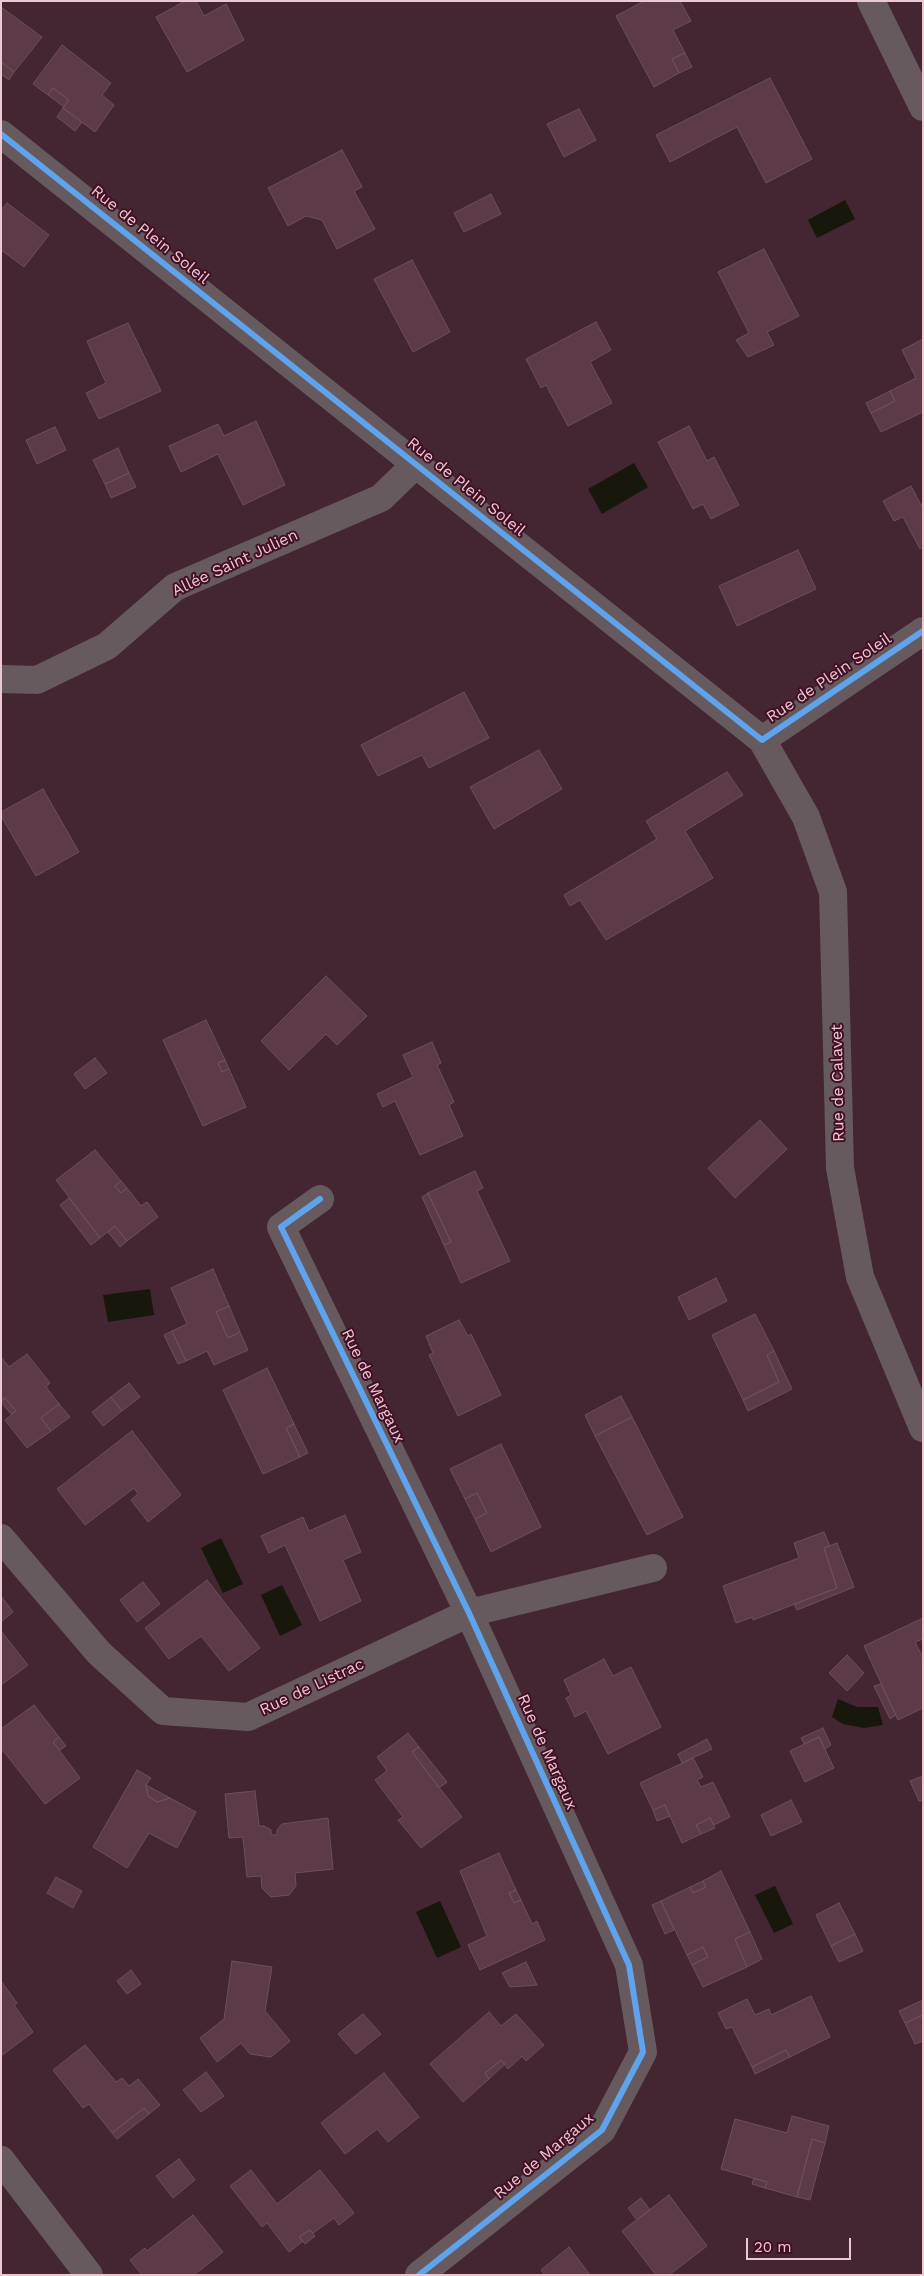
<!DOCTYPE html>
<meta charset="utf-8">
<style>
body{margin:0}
#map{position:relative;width:924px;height:2276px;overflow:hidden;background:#432631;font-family:"Work Sans",sans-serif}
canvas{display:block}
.frame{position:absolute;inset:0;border:2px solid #ebc8d2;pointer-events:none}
.scale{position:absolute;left:746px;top:2238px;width:105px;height:22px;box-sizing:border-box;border:2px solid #ebc8d2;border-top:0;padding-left:6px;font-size:15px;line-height:18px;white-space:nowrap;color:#ebc8d2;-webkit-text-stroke:4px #430f25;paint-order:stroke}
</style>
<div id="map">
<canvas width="924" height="2276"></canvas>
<div class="frame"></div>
<div class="scale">20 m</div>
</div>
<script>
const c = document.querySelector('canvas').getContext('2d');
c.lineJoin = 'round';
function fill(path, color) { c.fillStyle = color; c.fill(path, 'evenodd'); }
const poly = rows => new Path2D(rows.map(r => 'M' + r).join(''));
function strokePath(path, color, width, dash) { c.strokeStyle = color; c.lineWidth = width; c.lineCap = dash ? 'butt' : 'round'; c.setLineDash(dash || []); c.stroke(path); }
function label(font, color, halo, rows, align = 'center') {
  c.font = font + ' "Work Sans",sans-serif'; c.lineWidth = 4; c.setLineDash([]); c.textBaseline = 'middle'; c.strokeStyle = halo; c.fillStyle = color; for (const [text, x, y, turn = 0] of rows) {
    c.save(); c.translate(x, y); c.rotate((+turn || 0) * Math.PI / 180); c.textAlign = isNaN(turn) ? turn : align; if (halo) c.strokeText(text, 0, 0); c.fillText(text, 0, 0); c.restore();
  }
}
fill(poly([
 [845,200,855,219,817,238,808,220],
 [634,463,648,487,602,514,588,489],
 [150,1289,154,1315,108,1322,103,1295],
 [221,1538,243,1584,223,1593,201,1548],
 [282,1585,302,1625,280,1636,261,1595],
 [838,1699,857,1707,878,1707,883,1725,864,1728,843,1724,832,1717],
 [775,1886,793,1924,774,1933,755,1895],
 [440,1901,461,1947,437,1958,416,1912]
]), '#17170b');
const building = poly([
 [185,1,196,1,204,16,226,4,244,40,187,72,156,17,185,1],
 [644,1,680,1,691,21,673,30,685,53,672,59,679,73,654,87,616,16,644,1],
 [1,7,42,37,14,72,1,62,1,7],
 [62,45,111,83,102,95,114,105,95,132,63,108,69,100,53,88,48,95,33,84,62,45],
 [685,53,692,67,679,73,672,59,685,53],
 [1,62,14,72,9,80,1,74,1,62],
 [770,78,812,159,766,183,737,127,670,162,656,135,770,78],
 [53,88,69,100,64,107,48,95,53,88],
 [63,108,82,122,75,131,57,117,63,108],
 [579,109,596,140,564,157,547,124,579,109],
 [342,150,362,187,354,191,375,229,337,249,322,220,306,216,288,226,268,188,342,150],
 [491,194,501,214,464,232,454,213,491,194],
 [7,203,49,235,24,267,1,250,1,210,7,203],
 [764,249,799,316,767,332,774,345,748,357,736,340,749,333,718,272,764,249],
 [412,260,450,332,413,352,374,279,412,260],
 [596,322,611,350,590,362,612,403,568,426,546,385,541,388,526,359,596,322],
 [128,323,161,391,99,419,86,393,106,383,87,341,128,323],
 [923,339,923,412,881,432,871,413,895,401,890,391,916,378,902,350,923,339],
 [890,391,895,401,871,413,866,403,890,391],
 [256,421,285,485,243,505,218,454,181,472,169,446,218,424,224,436,256,421],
 [689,426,707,461,714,457,739,505,711,519,703,504,693,509,658,442,689,426],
 [55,427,66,450,37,464,26,440,55,427],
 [118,448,129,473,105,484,93,460,118,448],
 [129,473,136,487,111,498,105,484,129,473],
 [911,486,921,505,923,504,923,547,920,549,903,517,894,521,883,501,911,486],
 [798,550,816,589,737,626,719,586,798,550],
 [464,692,489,738,429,768,422,755,378,776,361,745,464,692],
 [539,750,562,789,494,829,470,787,539,750],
 [727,772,743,795,685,831,713,878,606,940,580,900,570,906,564,895,657,839,646,821,727,772],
 [43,789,79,852,36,876,1,816,1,812,43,789],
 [326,976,367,1016,337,1045,326,1034,289,1070,261,1041,326,976],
 [206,1020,225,1060,218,1063,222,1072,229,1069,246,1107,203,1126,163,1040,206,1020],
 [432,1042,441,1063,437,1065,454,1102,449,1105,463,1136,420,1155,395,1101,383,1107,377,1094,413,1077,403,1055,432,1042],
 [95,1058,107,1073,85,1089,74,1074,95,1058],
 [225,1060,229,1069,222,1072,218,1063,225,1060],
 [760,1120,787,1149,735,1198,708,1168,760,1120],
 [95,1150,121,1181,115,1186,121,1193,127,1188,141,1206,147,1202,158,1217,127,1241,115,1226,100,1238,56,1180,95,1150],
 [475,1171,483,1188,477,1191,510,1261,461,1283,444,1245,451,1242,428,1193,475,1171],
 [121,1181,127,1188,121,1193,115,1186,121,1181],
 [428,1193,451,1242,444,1245,422,1197,428,1193],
 [69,1198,100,1238,91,1245,60,1205,69,1198],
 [115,1226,127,1241,120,1247,108,1232,115,1226],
 [213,1269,229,1306,216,1312,228,1338,240,1332,248,1350,214,1365,207,1351,186,1361,172,1331,187,1324,171,1288,213,1269],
 [716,1278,727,1301,689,1320,678,1297,716,1278],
 [229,1306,240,1332,228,1338,216,1312,229,1306],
 [755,1314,774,1351,767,1355,779,1382,743,1400,712,1335,755,1314],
 [459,1320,468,1336,471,1334,501,1395,458,1416,429,1355,433,1353,426,1336,459,1320],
 [172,1331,186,1361,178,1364,164,1335,172,1331],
 [774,1351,792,1389,748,1411,743,1400,779,1382,767,1355,774,1351],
 [27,1354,50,1383,46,1387,59,1404,41,1418,51,1431,27,1448,5,1420,16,1411,5,1398,1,1400,1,1357,9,1367,27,1354],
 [267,1368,294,1424,286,1428,300,1457,263,1474,223,1390,267,1368],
 [129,1383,140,1397,122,1411,111,1397,129,1383],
 [621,1396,632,1417,595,1436,585,1415,621,1396],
 [111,1397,122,1411,103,1426,92,1412,111,1397],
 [5,1398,16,1411,11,1414,1,1402,5,1398],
 [59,1404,70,1417,51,1431,41,1418,59,1404],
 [632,1417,683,1517,647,1535,595,1436,632,1417],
 [294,1424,308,1453,300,1457,286,1428,294,1424],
 [132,1431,181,1495,148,1522,131,1500,138,1494,134,1488,85,1525,57,1489,132,1431],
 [501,1444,541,1527,491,1552,475,1519,487,1513,477,1493,465,1499,450,1469,501,1444],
 [477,1493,487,1513,475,1519,465,1499,477,1493],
 [345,1515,361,1552,343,1560,361,1601,320,1621,285,1545,269,1553,261,1536,303,1517,309,1531,345,1515],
 [824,1532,830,1546,824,1548,837,1588,753,1620,753,1617,736,1623,723,1586,799,1558,794,1543,824,1532],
 [837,1543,854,1587,797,1610,794,1604,837,1588,824,1548,837,1543],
 [207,1580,260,1648,229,1671,201,1636,169,1659,145,1628,207,1580],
 [143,1582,160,1604,137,1622,120,1600,143,1582],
 [1,1596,13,1612,1,1622,1,1596],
 [923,1618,923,1639,915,1642,923,1658,923,1708,898,1720,864,1646,923,1618],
 [1,1631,28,1665,1,1685,1,1631],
 [847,1655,864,1673,847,1691,829,1673,847,1655],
 [604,1659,613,1676,631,1667,661,1727,608,1754,586,1711,575,1717,566,1698,571,1695,564,1680,604,1659],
 [881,1684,896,1715,890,1719,874,1686,881,1684],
 [34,1705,59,1737,53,1742,80,1778,45,1804,1,1748,1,1729,34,1705],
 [823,1728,831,1745,825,1749,819,1737,804,1744,801,1738,823,1728],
 [408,1733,419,1747,412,1752,462,1817,421,1848,398,1820,403,1817,375,1780,387,1771,377,1757,408,1733],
 [59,1737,66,1746,60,1750,53,1742,59,1737],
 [819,1737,834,1768,805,1782,790,1751,819,1737],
 [707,1739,712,1749,682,1763,678,1754,707,1739],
 [419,1747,447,1782,439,1788,412,1752,419,1747],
 [693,1758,703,1777,697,1780,701,1787,713,1782,730,1817,714,1825,710,1818,696,1825,701,1834,682,1843,665,1805,653,1810,640,1783,693,1758],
 [137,1770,151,1778,146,1785,148,1796,157,1802,170,1798,196,1812,177,1848,149,1833,127,1868,93,1847,137,1770],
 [923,1776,923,1800,919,1801,910,1781,923,1776],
 [146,1785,170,1798,157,1802,148,1796,146,1785],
 [255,1791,259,1826,264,1826,271,1830,271,1835,277,1835,277,1830,282,1824,328,1818,333,1869,295,1873,296,1886,289,1895,271,1897,262,1888,261,1876,247,1877,243,1837,229,1838,225,1794,255,1791],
 [791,1800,802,1822,771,1836,761,1815,791,1800],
 [665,1805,670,1816,657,1821,653,1810,665,1805],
 [710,1818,715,1828,701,1834,696,1825,710,1818],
 [499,1853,516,1890,509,1893,514,1903,521,1900,532,1924,537,1921,545,1940,480,1970,468,1945,487,1936,460,1871,499,1853],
 [721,1871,750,1932,735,1939,747,1967,703,1987,692,1965,708,1957,703,1947,687,1955,661,1901,690,1887,693,1893,706,1887,703,1881,721,1871],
 [56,1877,82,1891,73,1908,47,1893,56,1877],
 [703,1881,706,1887,693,1893,690,1887,703,1881],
 [516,1890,521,1900,514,1903,509,1893,516,1890],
 [661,1901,674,1930,665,1934,652,1905,661,1901],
 [839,1903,855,1934,831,1946,816,1915,839,1903],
 [750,1932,762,1959,747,1967,735,1939,750,1932],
 [855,1934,863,1951,839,1962,831,1946,855,1934],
 [703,1947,708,1957,692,1965,687,1955,703,1947],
 [232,1961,272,1967,265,2011,290,2041,271,2057,250,2054,241,2043,217,2062,200,2038,224,2019,232,1961],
 [526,1962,537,1985,510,1987,502,1973,526,1962],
 [131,1970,141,1984,127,1994,117,1981,131,1970],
 [1,1981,17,2003,14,2005,33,2032,1,2056,1,1981],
 [811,1996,830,2037,790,2057,786,2050,752,2067,732,2027,726,2029,718,2013,747,1999,755,2015,769,2009,771,2015,811,1996],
 [923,2000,923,2015,905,2023,899,2011,923,2000],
 [489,2012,501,2026,516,2014,544,2045,526,2061,522,2056,508,2069,501,2060,485,2073,489,2079,463,2102,430,2064,489,2012],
 [363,2014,381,2034,356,2054,338,2034,363,2014],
 [923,2015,923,2041,915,2044,905,2023,923,2015],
 [85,2045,116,2082,122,2078,129,2086,138,2079,160,2105,149,2114,144,2108,112,2133,89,2104,83,2108,53,2070,85,2045],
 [786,2050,790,2057,755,2074,752,2067,786,2050],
 [501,2060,505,2064,489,2079,485,2073,501,2060],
 [206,2072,224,2096,201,2112,183,2090,206,2072],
 [384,2073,419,2117,388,2142,377,2129,345,2154,321,2123,384,2073],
 [144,2108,149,2114,117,2139,112,2133,144,2108],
 [792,2116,829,2126,825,2143,812,2139,797,2197,765,2188,767,2182,721,2169,735,2119,787,2133,792,2116],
 [812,2139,825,2143,810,2200,797,2197,812,2139],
 [179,2159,195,2180,173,2198,156,2176,179,2159],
 [251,2170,277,2204,320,2170,354,2213,339,2225,334,2218,313,2233,310,2230,299,2237,303,2241,289,2252,267,2223,262,2227,230,2186,251,2170],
 [754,2178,767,2182,765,2188,752,2184,754,2178],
 [669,2195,707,2246,669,2275,656,2275,622,2231,669,2195],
 [641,2198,650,2210,637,2220,628,2208,641,2198],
 [193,2215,223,2252,194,2275,142,2275,130,2260,145,2248,147,2251,193,2215],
 [310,2230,315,2236,305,2244,299,2237,310,2230],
 [569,2247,590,2275,545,2275,541,2270,569,2247]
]);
fill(building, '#5c3a47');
strokePath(building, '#6a515a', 1);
strokePath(poly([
 [871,1,923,107],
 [1,134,762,740,923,631],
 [1,679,37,680,107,646,175,587,381,498,416,464],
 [762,740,806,817,833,892,840,1168,860,1277,923,1428],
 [320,1199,281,1227,469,1613,629,1965,643,2052,602,2130,419,2275],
 [1,1538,99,1653,163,1711,248,1717,469,1613,653,1568],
 [1,2160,89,2275]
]), '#665a5e', 28);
strokePath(poly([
 [1,134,762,740,923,631],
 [320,1199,281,1227,469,1613,629,1965,643,2052,602,2130,419,2275]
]), '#60a3ed', 6);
label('16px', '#ebc8d2', '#430f25', [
 ["Rue de Plein Soleil",150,235,39],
 ["Rue de Plein Soleil",466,487,39],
 ["Allée Saint Julien",235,563,-25],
 ["Rue de Plein Soleil",829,678,-34],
 ["Rue de Calavet",838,1083,-91],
 ["Rue de Margaux",373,1386,64],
 ["Rue de Listrac",312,1687,-25],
 ["Rue de Margaux",547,1752,66],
 ["Rue de Margaux",544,2156,-40]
]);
</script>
